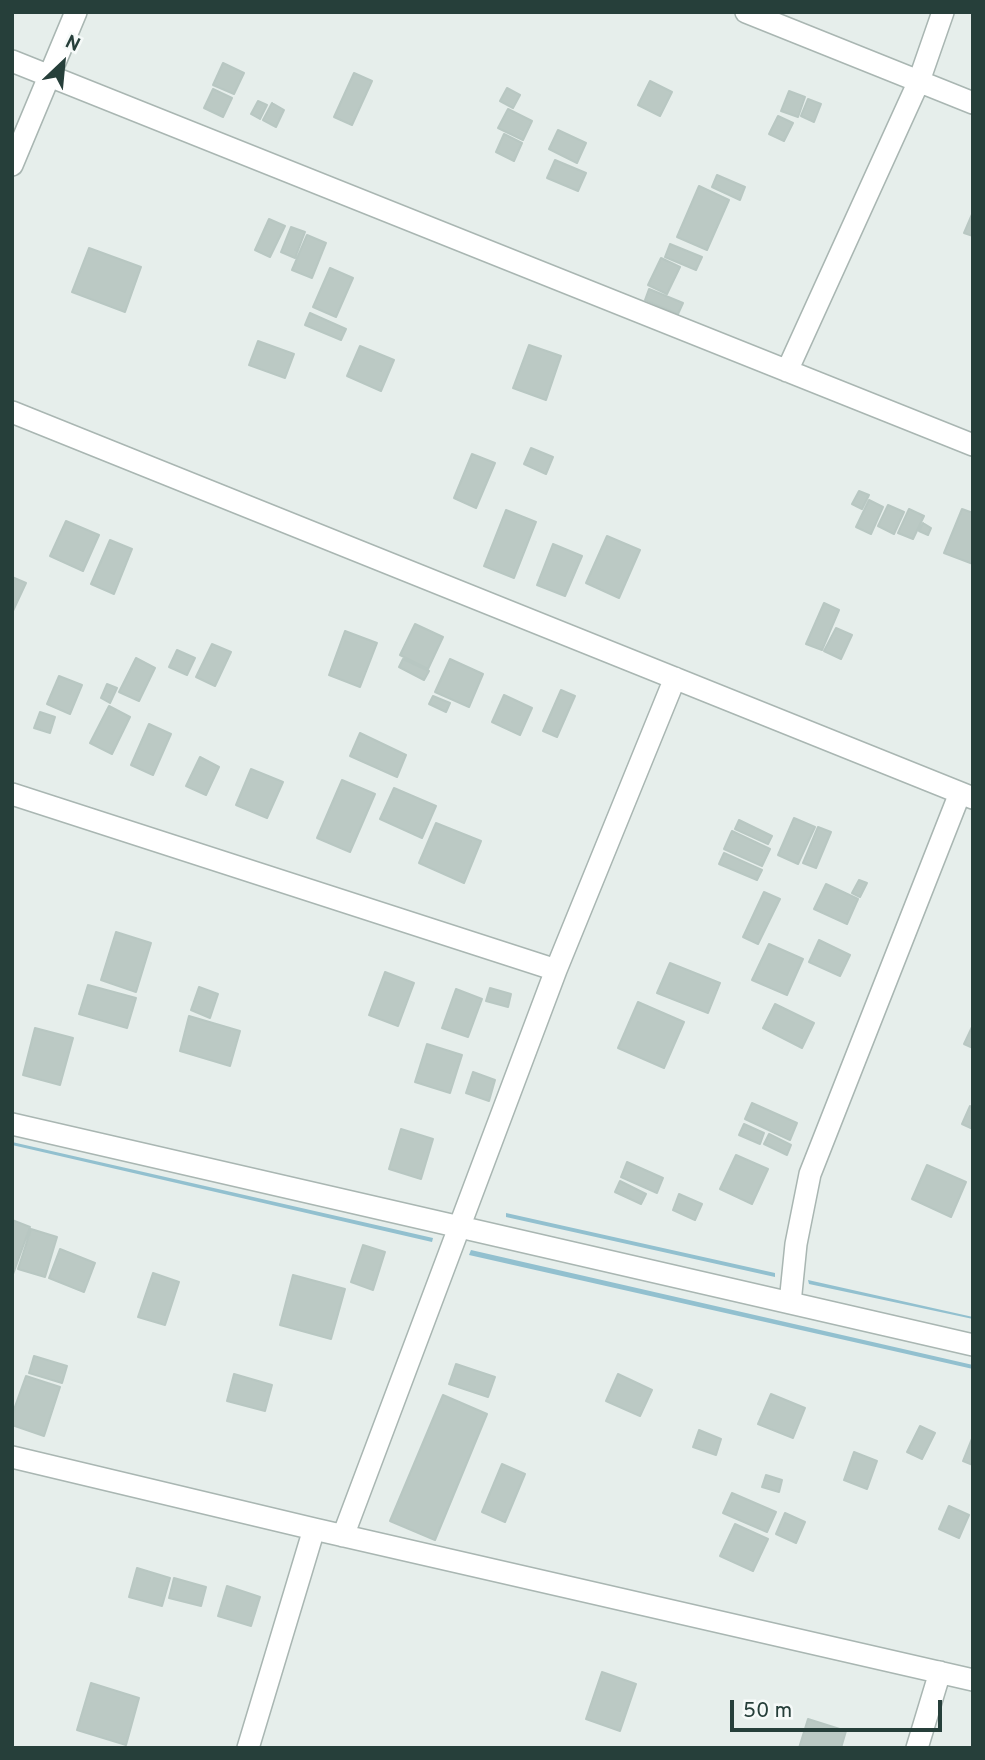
<!DOCTYPE html>
<style>
body{margin:0}
#map{position:relative;width:985px;height:1760px;overflow:hidden;background:#e6eeeb;font-family:Overpass,sans-serif}
canvas{display:block}
.frame{position:absolute;inset:0;border:14px solid #263f3a;pointer-events:none}
.north{position:absolute;left:28px;top:28px;width:70px;height:70px;-webkit-text-stroke:5px #f6faf9;paint-order:stroke;rotate:26deg;font-size:19px;font-weight:700;line-height:28px;text-align:center;color:#263f3a}
.north::after{content:'';display:block;margin:auto;width:24px;height:32px;background:#263f3a;clip-path:polygon(50% 0,100% 100%,50% 72%,0 100%)}
.scale{position:absolute;left:730px;top:1700px;width:212px;height:32px;box-sizing:border-box;border:4px solid #263f3a;border-top:0;padding-left:9px;font-size:21px;line-height:24px;white-space:nowrap;color:#263f3a;-webkit-text-stroke:5px #f6faf9;paint-order:stroke}
</style>
<div id="map">
<canvas width="985" height="1760"></canvas>
<div class="frame"></div>
<div class="north">N</div>
<div class="scale">50 m</div>
</div>
<script>
const c = document.querySelector('canvas').getContext('2d');
c.lineJoin = 'round';
function fill(path, color) { c.fillStyle = color; c.fill(path, 'evenodd'); }
const poly = rows => new Path2D(rows.map(r => 'M' + r).join(''));
function strokePath(path, color, width, dash) { c.strokeStyle = color; c.lineWidth = width; c.lineCap = dash ? 'butt' : 'round'; c.setLineDash(dash || []); c.stroke(path); }
fill(poly([
 [12,1142,433,1238,432,1242,12,1145],
 [506,1213,775,1273,775,1277,506,1217],
 [471,1250,973,1365,973,1369,469,1255],
 [808,1280,973,1317,973,1319,809,1284]
]), '#92c0cf');
const building = poly([
 [223,63,244,73,234,94,213,85,223,63],
 [354,73,372,81,352,125,334,117,354,73],
 [650,81,672,92,660,116,638,105,650,81],
 [507,88,520,95,513,108,500,101,507,88],
 [213,89,232,98,223,117,204,108,213,89],
 [789,91,805,97,798,117,781,111,789,91],
 [808,99,821,104,814,122,801,116,808,99],
 [258,101,267,105,260,119,251,114,258,101],
 [272,103,284,110,276,127,263,120,272,103],
 [508,109,532,121,523,140,498,128,508,109],
 [778,116,793,123,784,141,769,134,778,116],
 [558,130,586,143,577,163,549,149,558,130],
 [504,134,522,143,514,161,496,152,504,134],
 [555,160,586,173,578,191,547,178,555,160],
 [717,175,745,187,740,200,712,187,717,175],
 [699,186,729,200,707,250,677,237,699,186],
 [973,212,973,236,964,233,973,212],
 [269,219,285,226,270,257,255,250,269,219],
 [291,227,305,232,295,258,281,252,291,227],
 [307,235,326,243,312,278,292,270,307,235],
 [670,244,702,257,696,270,665,257,670,244],
 [89,248,141,267,125,312,72,292,89,248],
 [661,258,680,267,667,294,648,285,661,258],
 [330,268,353,278,336,317,313,307,330,268],
 [649,289,683,303,678,314,645,300,649,289],
 [310,313,346,329,341,340,305,325,310,313],
 [258,341,294,354,285,378,249,365,258,341],
 [529,345,561,356,546,400,513,388,529,345],
 [360,346,394,360,381,391,347,376,360,346],
 [531,448,553,457,546,474,524,464,531,448],
 [472,454,495,463,476,508,454,498,472,454],
 [859,491,869,495,862,509,852,504,859,491],
 [869,500,883,507,871,534,856,527,869,500],
 [888,505,904,512,894,534,878,526,888,505],
 [909,509,924,516,913,539,898,533,909,509],
 [962,509,973,513,973,564,944,553,962,509],
 [506,510,536,522,514,578,484,566,506,510],
 [66,521,99,535,83,571,50,556,66,521],
 [923,523,931,528,928,535,919,531,923,523],
 [607,536,640,550,619,598,586,583,607,536],
 [110,540,132,549,114,594,91,584,110,540],
 [553,544,582,556,565,596,537,585,553,544],
 [12,577,26,583,12,613,12,577],
 [824,603,839,610,822,650,806,644,824,603],
 [415,624,443,637,428,669,400,655,415,624],
 [836,628,852,635,841,659,824,651,836,628],
 [345,631,377,643,360,687,329,675,345,631],
 [212,644,231,652,215,686,196,677,212,644],
 [177,650,195,658,187,675,169,667,177,650],
 [136,658,155,668,139,701,119,692,136,658],
 [403,659,429,671,424,680,399,667,403,659],
 [450,659,483,674,469,707,435,692,450,659],
 [59,676,82,685,70,714,47,704,59,676],
 [107,684,117,688,110,703,101,698,107,684],
 [561,690,575,696,557,737,543,731,561,690],
 [504,695,532,708,520,735,492,722,504,695],
 [433,696,450,703,446,712,429,704,433,696],
 [109,706,130,717,112,754,90,743,109,706],
 [40,712,55,717,50,733,34,728,40,712],
 [149,724,171,734,153,775,131,765,149,724],
 [360,733,406,755,397,777,350,756,360,733],
 [200,757,219,767,206,795,186,786,200,757],
 [251,769,283,782,267,818,236,805,251,769],
 [342,780,375,794,350,852,317,838,342,780],
 [394,788,436,806,422,838,380,819,394,788],
 [794,818,815,827,798,864,778,855,794,818],
 [739,820,772,836,768,844,735,829,739,820],
 [436,823,481,841,464,883,419,863,436,823],
 [818,827,831,832,816,868,803,863,818,827],
 [732,831,770,849,762,866,724,849,732,831],
 [724,853,762,870,757,880,719,864,724,853],
 [859,880,867,883,860,897,852,893,859,880],
 [826,884,858,899,847,924,814,909,826,884],
 [764,892,780,899,758,944,743,937,764,892],
 [116,932,151,943,136,992,101,980,116,932],
 [819,940,850,955,840,976,809,962,819,940],
 [769,944,803,959,787,995,752,980,769,944],
 [670,963,720,983,708,1013,657,993,670,963],
 [385,972,414,983,398,1026,369,1015,385,972],
 [88,985,136,998,127,1028,79,1014,88,985],
 [199,987,218,994,210,1018,191,1010,199,987],
 [490,988,511,994,508,1007,486,1001,490,988],
 [456,989,482,999,468,1037,442,1028,456,989],
 [638,1002,684,1022,664,1068,618,1048,638,1002],
 [775,1004,814,1023,802,1048,763,1028,775,1004],
 [189,1016,240,1031,230,1066,180,1051,189,1016],
 [972,1027,973,1028,973,1048,964,1044,972,1027],
 [35,1028,73,1038,60,1085,23,1075,35,1028],
 [427,1044,462,1055,450,1093,415,1082,427,1044],
 [473,1072,495,1080,489,1101,466,1093,473,1072],
 [752,1103,797,1123,790,1140,745,1119,752,1103],
 [970,1106,973,1108,973,1129,962,1124,970,1106],
 [744,1124,764,1133,760,1144,739,1135,744,1124],
 [401,1129,433,1139,421,1179,389,1169,401,1129],
 [769,1134,791,1145,787,1155,764,1144,769,1134],
 [736,1155,768,1169,752,1204,720,1189,736,1155],
 [627,1162,663,1178,657,1193,621,1177,627,1162],
 [927,1165,966,1182,951,1217,912,1199,927,1165],
 [620,1181,646,1194,641,1204,615,1192,620,1181],
 [679,1194,702,1204,695,1220,673,1210,679,1194],
 [12,1220,30,1227,12,1277,12,1220],
 [31,1229,57,1237,45,1277,18,1269,31,1229],
 [363,1245,385,1252,373,1290,351,1282,363,1245],
 [60,1249,95,1263,84,1292,49,1278,60,1249],
 [153,1273,179,1282,165,1325,138,1317,153,1273],
 [293,1275,345,1289,331,1339,280,1325,293,1275],
 [34,1356,67,1366,62,1383,29,1373,34,1356],
 [456,1364,495,1377,488,1397,449,1384,456,1364],
 [234,1374,272,1385,265,1411,227,1401,234,1374],
 [618,1374,652,1390,640,1416,606,1401,618,1374],
 [26,1376,60,1387,44,1436,12,1425,12,1415,26,1376],
 [771,1394,805,1408,793,1438,758,1424,771,1394],
 [443,1395,487,1414,435,1540,390,1521,443,1395],
 [920,1426,935,1433,922,1459,907,1452,920,1426],
 [699,1430,721,1439,716,1455,693,1447,699,1430],
 [973,1436,973,1465,963,1461,973,1436],
 [854,1452,877,1461,867,1489,844,1480,854,1452],
 [502,1464,525,1474,505,1522,482,1512,502,1464],
 [766,1475,782,1480,779,1492,762,1487,766,1475],
 [732,1493,776,1512,767,1532,723,1513,732,1493],
 [949,1506,969,1515,959,1538,939,1529,949,1506],
 [785,1513,805,1522,796,1543,776,1534,785,1513],
 [735,1524,768,1539,753,1571,720,1556,735,1524],
 [137,1568,170,1578,162,1606,129,1597,137,1568],
 [174,1578,206,1587,201,1606,169,1598,174,1578],
 [227,1586,260,1597,251,1626,218,1616,227,1586],
 [602,1672,636,1684,620,1731,586,1719,602,1672],
 [91,1683,139,1698,126,1745,77,1730,91,1683],
 [808,1719,846,1731,841,1748,799,1748,808,1719]
]);
fill(building, '#bbc9c4');
strokePath(building, '#b8c7c2', 2);
const minor = poly([
 [746,12,973,103],
 [12,61,973,445],
 [12,165,76,12],
 [787,371,919,81,943,12],
 [12,412,973,798],
 [12,794,556,970],
 [12,1124,973,1345],
 [790,1303,796,1244,810,1174,960,793],
 [12,1457,314,1529,973,1680],
 [343,1536,556,970,675,678],
 [248,1748,314,1529],
 [917,1748,940,1672]
]);
strokePath(minor, '#a9b6b2', 24);
strokePath(minor, '#fff', 21);
</script>
